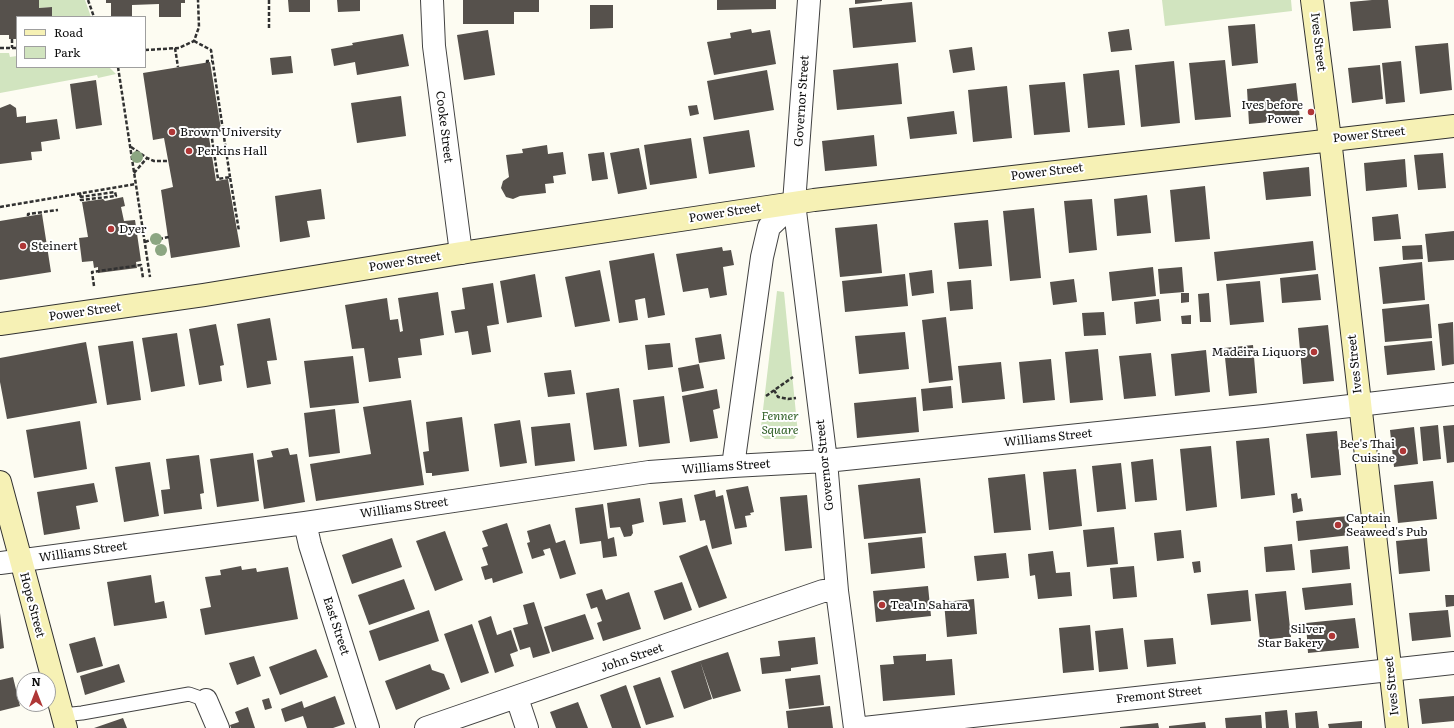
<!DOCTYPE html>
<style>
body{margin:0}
#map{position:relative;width:1454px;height:728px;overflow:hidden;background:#fdfcf2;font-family:Literata,serif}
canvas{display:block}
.legend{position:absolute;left:16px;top:16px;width:130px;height:52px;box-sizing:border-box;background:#fff;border:1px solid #9f9f9f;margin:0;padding:5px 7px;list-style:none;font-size:12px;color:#0f0f0f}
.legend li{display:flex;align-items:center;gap:8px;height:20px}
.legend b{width:20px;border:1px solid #9f9f9f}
.north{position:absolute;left:16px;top:672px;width:40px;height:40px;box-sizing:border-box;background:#fff;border:1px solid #9f9f9f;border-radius:50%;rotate:0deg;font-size:11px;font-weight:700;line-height:16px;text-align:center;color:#0f0f0f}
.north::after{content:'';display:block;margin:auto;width:14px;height:18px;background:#af3737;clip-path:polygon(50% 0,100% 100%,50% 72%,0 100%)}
</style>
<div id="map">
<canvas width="1454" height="728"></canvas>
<ul class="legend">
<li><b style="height:5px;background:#f6f1b5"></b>Road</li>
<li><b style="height:11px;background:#d1e4bf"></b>Park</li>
</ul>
<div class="north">N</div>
</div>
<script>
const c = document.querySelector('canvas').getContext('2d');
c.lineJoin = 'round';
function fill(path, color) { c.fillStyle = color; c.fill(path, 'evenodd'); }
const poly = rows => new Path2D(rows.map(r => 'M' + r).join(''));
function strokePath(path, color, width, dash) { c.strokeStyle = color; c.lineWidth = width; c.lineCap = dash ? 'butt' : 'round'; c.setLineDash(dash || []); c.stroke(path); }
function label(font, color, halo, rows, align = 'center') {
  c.font = font + ' Literata,serif'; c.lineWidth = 4; c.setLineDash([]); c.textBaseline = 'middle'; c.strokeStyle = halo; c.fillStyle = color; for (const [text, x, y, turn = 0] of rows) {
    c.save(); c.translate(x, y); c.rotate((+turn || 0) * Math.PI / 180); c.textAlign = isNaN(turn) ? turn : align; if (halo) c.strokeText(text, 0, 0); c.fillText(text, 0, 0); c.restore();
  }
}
fill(poly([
 [39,0,85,0,91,17,52,17,52,7,39,8],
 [1162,0,1291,0,1292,11,1165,26],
 [0,53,9,53,10,57,17,56,17,67,109,67,116,74,98,78,97,75,0,93],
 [777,291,784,292,798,434,794,439,765,439,760,435]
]), '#d1e4bf');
fill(poly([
 [0,0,39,0,39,8,52,7,52,17,17,17,17,39,9,39,9,35,0,35],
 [106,0,185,0,185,3,181,3,181,17,159,17,159,4,132,5,132,16,111,16,111,3,106,3],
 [288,0,310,0,310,12,289,12],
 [337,0,360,0,360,11,338,12],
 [463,0,539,0,539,12,514,12,514,24,463,24],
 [717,0,776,0,776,9,717,10],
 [855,0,882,0,882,1,855,4],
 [1372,0,1388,0,1391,28,1353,31,1350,2],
 [912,2,916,42,853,48,849,8],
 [590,5,613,5,613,28,590,29],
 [1255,24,1258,63,1232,66,1228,26],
 [751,29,752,33,770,30,776,64,714,75,707,42,731,38,730,33],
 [1129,29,1132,50,1111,52,1108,32],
 [488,30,495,75,464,80,457,35],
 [403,34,409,66,357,75,355,62,334,66,331,49,353,45,352,43],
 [1448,43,1452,90,1420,94,1415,46],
 [972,47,975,70,953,73,949,50],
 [291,56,293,73,272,75,270,58],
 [1225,60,1231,117,1195,120,1189,63],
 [1174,61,1180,123,1141,127,1135,65],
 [1401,61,1405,102,1386,104,1382,63],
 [210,62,221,129,208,131,216,181,228,179,240,247,171,258,161,190,173,187,164,138,153,140,143,73],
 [898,63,902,104,837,110,833,70],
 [1380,65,1383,99,1352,103,1348,68],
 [767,70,774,110,714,120,707,81],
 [1119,70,1125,125,1088,128,1083,74],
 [96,80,102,125,76,129,70,84],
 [1065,82,1070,132,1034,135,1029,85],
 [1296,83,1300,119,1249,124,1247,89],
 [1007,86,1012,138,973,142,968,90],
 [401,96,406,136,357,143,351,103],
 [10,104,16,108,17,117,26,116,26,123,57,119,60,139,41,142,42,151,31,152,32,160,0,164,0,108],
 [697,105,699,114,690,116,688,106],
 [954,111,957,134,910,139,907,117],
 [749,130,755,167,709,174,703,137],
 [874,135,877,166,825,171,822,141],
 [691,138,697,178,650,185,644,145],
 [547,145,548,154,563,152,566,174,553,176,554,183,545,184,546,193,520,196,513,199,506,197,501,188,503,181,509,177,506,155,523,153,522,149],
 [639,148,647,189,618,194,610,153],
 [604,152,608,179,592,181,588,154],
 [1443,153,1446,188,1418,190,1414,155],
 [1405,159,1407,187,1366,191,1364,163],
 [1309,167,1311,196,1266,200,1263,172],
 [1205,186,1210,239,1175,242,1170,190],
 [321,189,325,219,307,221,310,237,280,242,275,196],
 [1147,195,1151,233,1117,236,1114,199],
 [123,197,125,206,121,207,124,221,135,220,141,261,136,262,137,268,98,273,98,267,94,268,93,261,82,262,79,238,88,237,82,202,103,199,105,201],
 [1092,199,1097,250,1069,253,1064,201],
 [1034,208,1041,278,1010,281,1003,211],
 [42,214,51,272,0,280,0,221],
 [1398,214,1401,239,1374,241,1372,217],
 [988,220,992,266,959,269,954,223],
 [877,224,882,273,840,277,835,228],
 [1454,231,1454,260,1428,262,1425,234],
 [1313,241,1316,270,1217,281,1214,252],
 [1422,245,1423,259,1403,260,1402,246],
 [722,247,723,251,731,250,734,265,723,267,727,295,710,298,708,288,683,292,676,254],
 [654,253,665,315,648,318,645,298,635,300,638,320,619,323,609,261],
 [1422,262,1425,300,1383,304,1379,267],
 [1153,267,1156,296,1112,301,1109,272],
 [1182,267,1184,292,1160,294,1158,269],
 [600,270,610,321,575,327,565,277],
 [932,270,934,293,912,296,909,273],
 [535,274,542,317,507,323,500,281],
 [905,274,908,306,845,312,842,281],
 [1318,274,1321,300,1282,303,1280,278],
 [1074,279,1077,302,1053,305,1050,282],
 [971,280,973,309,950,311,947,282],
 [1260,281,1264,322,1230,325,1226,284],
 [493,283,499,324,487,326,491,352,472,355,468,331,455,333,451,311,465,309,462,288],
 [438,292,444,335,420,339,422,355,398,358,401,378,369,382,364,348,352,349,345,305,387,298,390,320,398,319,400,332,403,331,398,298],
 [1181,293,1189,293,1189,302,1181,303],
 [1209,293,1211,322,1200,322,1198,294],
 [1159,299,1161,321,1136,324,1134,302],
 [1429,304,1432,338,1385,342,1382,309],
 [1104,312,1106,335,1084,336,1082,313],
 [1191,315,1191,324,1182,324,1181,316],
 [946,317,953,380,929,383,922,320],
 [270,318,277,360,267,361,271,384,247,388,237,324],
 [1453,322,1454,364,1442,366,1438,324],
 [216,324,224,365,220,366,222,381,199,385,189,329],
 [1328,325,1334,381,1303,384,1298,328],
 [905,332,909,369,859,374,855,336],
 [177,333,185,386,151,392,142,338],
 [721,334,725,359,699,363,695,338],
 [133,341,141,400,107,405,98,346],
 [1432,341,1435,370,1387,375,1384,346],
 [86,342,97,403,7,419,0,382,0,358],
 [670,343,673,367,648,370,645,345],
 [1253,345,1257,393,1229,396,1224,348],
 [1098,349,1103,400,1070,403,1065,352],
 [1206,350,1210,392,1175,396,1171,354],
 [1151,353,1156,396,1124,399,1119,356],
 [353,356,359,403,310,408,304,361],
 [1051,359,1055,400,1023,403,1019,362],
 [1001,362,1005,399,962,403,958,366],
 [699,364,704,388,682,392,678,368],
 [571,370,575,394,548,397,544,373],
 [951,386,953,408,923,411,921,389],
 [619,388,627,446,594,450,586,393],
 [717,389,720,408,713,410,718,438,690,442,682,396],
 [664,396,670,443,639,447,633,400],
 [916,397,919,432,857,438,854,403],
 [411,400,424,485,316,501,310,464,371,454,363,407],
 [335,409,340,453,309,457,304,413],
 [462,417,469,471,432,476,432,473,426,473,423,452,429,451,426,422],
 [520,420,527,463,500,467,494,424],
 [80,421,87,469,34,478,26,430],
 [570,423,575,461,535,466,531,427],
 [1438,425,1441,459,1423,461,1420,427],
 [1454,425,1454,462,1447,463,1443,426],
 [1414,427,1418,464,1394,467,1390,430],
 [1337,431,1341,475,1311,478,1306,434],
 [1269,438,1275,495,1241,499,1236,441],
 [1211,446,1217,507,1186,511,1180,449],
 [288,448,290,455,297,454,305,502,264,509,257,460,273,457,271,451],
 [253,453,259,501,217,507,210,459],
 [199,455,204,493,200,494,202,509,164,514,161,490,170,489,166,459],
 [1153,459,1157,500,1135,502,1131,462],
 [150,462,159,516,124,522,115,467],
 [1121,463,1126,509,1097,512,1092,466],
 [1076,469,1082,526,1049,530,1043,472],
 [1025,474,1031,530,994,533,988,478],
 [920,478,926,533,864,539,858,485],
 [1433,481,1437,519,1398,523,1394,485],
 [94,483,98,502,76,506,80,529,44,535,37,492],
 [748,486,754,512,750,513,751,515,745,516,747,527,735,529,726,490],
 [715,490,716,497,723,495,732,544,712,549,705,520,700,521,694,495],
 [1297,493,1298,499,1301,498,1303,511,1293,513,1291,494],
 [807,495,812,548,785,551,780,497],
 [640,498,644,522,632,525,633,533,631,536,624,537,620,527,610,528,607,503],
 [682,498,686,522,663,525,659,502],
 [603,504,608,539,614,537,617,556,603,558,601,541,580,544,575,508],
 [1348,516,1350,535,1298,541,1296,521],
 [507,523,523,573,493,583,492,578,485,580,481,567,488,565,482,548,488,546,482,531],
 [550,524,556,543,565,540,576,574,560,579,550,548,543,550,545,555,532,559,527,543,530,542,527,531],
 [1114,527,1118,564,1087,567,1083,530],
 [1181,530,1184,558,1157,561,1154,533],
 [445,531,463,580,435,591,416,541],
 [922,537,925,568,871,574,868,543],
 [392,538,402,567,352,584,342,555],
 [1427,538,1430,571,1399,574,1396,541],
 [1292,544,1295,570,1266,572,1264,547],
 [707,545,727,598,699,608,679,556],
 [1348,546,1350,569,1312,573,1310,550],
 [1053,551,1056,573,1070,572,1072,596,1038,599,1035,575,1030,576,1028,554],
 [1006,553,1009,578,977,581,974,556],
 [1200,561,1201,572,1194,573,1192,562],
 [241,566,242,570,256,568,257,572,288,567,298,619,205,635,200,609,211,607,205,577,221,575,220,570],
 [1134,566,1137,597,1113,599,1110,568],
 [151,575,155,603,164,601,167,618,114,626,107,582],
 [404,579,415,609,369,625,358,595],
 [682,582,692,610,664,620,654,591],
 [1351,583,1353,605,1305,610,1302,588],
 [928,586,931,616,876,622,873,591],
 [602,589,606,600,629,592,641,629,603,641,597,623,602,621,597,607,591,609,586,594],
 [1248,590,1251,621,1211,625,1207,594],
 [1286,591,1291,637,1260,640,1255,594],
 [1445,595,1454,595,1454,606,1446,607],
 [974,599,977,634,947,637,944,602],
 [534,602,550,653,533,658,530,647,520,650,513,628,528,624,523,605],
 [429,610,439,641,379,661,369,631],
 [1448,610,1451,637,1412,641,1409,613],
 [0,613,4,648,0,649],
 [585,614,594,639,552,652,544,627],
 [491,616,497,635,511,630,518,651,510,654,514,666,495,673,478,621],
 [1355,618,1359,648,1308,653,1306,623],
 [472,624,489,673,461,683,444,634],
 [1090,625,1094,670,1063,673,1059,628],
 [1123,628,1128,669,1099,672,1095,631],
 [95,637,103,666,77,673,69,644],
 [815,637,818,664,791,668,791,671,762,674,760,658,780,656,778,641],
 [1173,638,1176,664,1147,667,1144,640],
 [316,649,328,677,280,695,269,667],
 [728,652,741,691,713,699,700,661],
 [926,654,926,661,952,659,955,695,883,701,880,665,894,664,893,656],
 [254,656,261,676,237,685,229,663],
 [700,661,712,699,684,709,671,671],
 [119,664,125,682,85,695,80,676],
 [430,664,432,670,444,674,450,689,396,710,385,681],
 [820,675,824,705,789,709,785,679],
 [13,677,20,706,0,711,0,680],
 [660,677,674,717,646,725,633,686],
 [626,685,641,728,612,728,600,695],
 [335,696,345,724,333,728,307,728,303,716,285,722,281,709,302,701,304,708],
 [1454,696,1454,721,1422,724,1419,699],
 [269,698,272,708,265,710,262,700],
 [578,702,588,728,556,728,550,712],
 [830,706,833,728,788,728,786,711],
 [248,707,255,728,231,728,230,725,239,722,235,712],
 [1287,710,1289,728,1266,728,1265,712],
 [1317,711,1319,728,1296,728,1295,713],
 [1261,715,1262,728,1226,728,1225,718],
 [123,718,127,728,94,728],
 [1362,721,1362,728,1329,728,1328,724],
 [1205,722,1206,728,1169,728,1169,726],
 [1158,723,1159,728,1120,728,1120,727]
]), '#56514c');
const lane = poly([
 [62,715,82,713,189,694,206,700]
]);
const street = poly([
 [432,0,434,46,461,253],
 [809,0,794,203,826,461,837,591,855,728],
 [733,466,762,257,769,227,794,203],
 [305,523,310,545,368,728],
 [0,563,305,523,649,472,733,466,826,461,1264,416,1454,394],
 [517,698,527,728],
 [206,700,218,728],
 [426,728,823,591,837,591],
 [864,728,1454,663]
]);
const secondary = poly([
 [1312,0,1330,139,1397,728],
 [0,324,204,295,461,253,814,200,1454,126],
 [0,482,66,728]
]);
strokePath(lane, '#424242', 15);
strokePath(street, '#424242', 24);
strokePath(secondary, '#313131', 24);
strokePath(poly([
 [88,0,94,17],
 [269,0,269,29],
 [12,39,12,48],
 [194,41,211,50,230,177],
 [0,48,17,48],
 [175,48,178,67],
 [145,50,179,48,194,41,199,27,198,0],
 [207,63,207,61,212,61],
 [118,67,150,277],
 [222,130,211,132,218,179,230,177,239,231],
 [131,147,147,158,154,161,168,161],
 [134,173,147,158],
 [80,193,81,200,116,196,115,192,80,197],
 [0,207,136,184],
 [28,216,28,214,58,210],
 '153 239a3 3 0 1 1 6 0a3 3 0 1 1-6 0Z',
 [159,239,169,237],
 [145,242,153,239],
 [94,286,92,272,141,265,143,278],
 [774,390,778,397,788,399,796,398],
 [766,396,793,377]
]), '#313131', 2.5, [4, 2]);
strokePath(lane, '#fff', 13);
strokePath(street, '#fff', 22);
strokePath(secondary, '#f6f1b5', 22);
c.fillStyle = '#8ca682';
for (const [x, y] of [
 [137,157],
 [156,239],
 [161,250]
]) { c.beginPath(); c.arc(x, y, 6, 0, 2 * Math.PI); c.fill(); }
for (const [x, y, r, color] of [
 [1311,112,4,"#af3737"],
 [172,132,4,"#af3737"],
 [189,151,4,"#af3737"],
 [111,229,4,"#af3737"],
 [23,246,4,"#af3737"],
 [1314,352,4,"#af3737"],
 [1403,451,4,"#af3737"],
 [1338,525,4,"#af3737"],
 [882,605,4,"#af3737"],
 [1332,636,4,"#af3737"]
]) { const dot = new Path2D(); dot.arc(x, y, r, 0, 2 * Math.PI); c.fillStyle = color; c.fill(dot); strokePath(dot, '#fff', 1.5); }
label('12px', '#0f0f0f', '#fff', [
 ["Ives Street",1318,42,83],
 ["Governor Street",802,101,-86],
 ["Cooke Street",444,127,83],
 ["Power Street",1369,135,-6],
 ["Power Street",1047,172,-7],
 ["Power Street",725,213,-9],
 ["Power Street",405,262,-9],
 ["Power Street",85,312,-8],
 ["Ives Street",1355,364,-96],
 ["Williams Street",1048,438,-6],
 ["Governor Street",825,465,-96],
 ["Williams Street",726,467,-4],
 ["Williams Street",404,508,-8],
 ["Williams Street",83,552,-8],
 ["Hope Street",32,605,75],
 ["East Street",336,626,72],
 ["John Street",632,658,-19],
 ["Ives Street",1392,686,-96],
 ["Fremont Street",1159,695,-6]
]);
label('12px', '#0f0f0f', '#fff', [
 ["Ives before",1303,105,"right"],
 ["Power",1303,119,"right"],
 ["Brown University",180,132],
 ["Perkins Hall",197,151],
 ["Dyer",119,229],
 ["Steinert",31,246],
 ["Madeira Liquors",1306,352,"right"],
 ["Bee's Thai",1395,444,"right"],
 ["Cuisine",1395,458,"right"],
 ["Captain",1346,518],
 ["Seaweed's Pub",1346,532],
 ["Tea In Sahara",890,605],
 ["Silver",1324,629,"right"],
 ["Star Bakery",1324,643,"right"]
], 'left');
label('italic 12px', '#2f5f26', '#fff', [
 ["Fenner",780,416],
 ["Square",780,430]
]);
</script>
